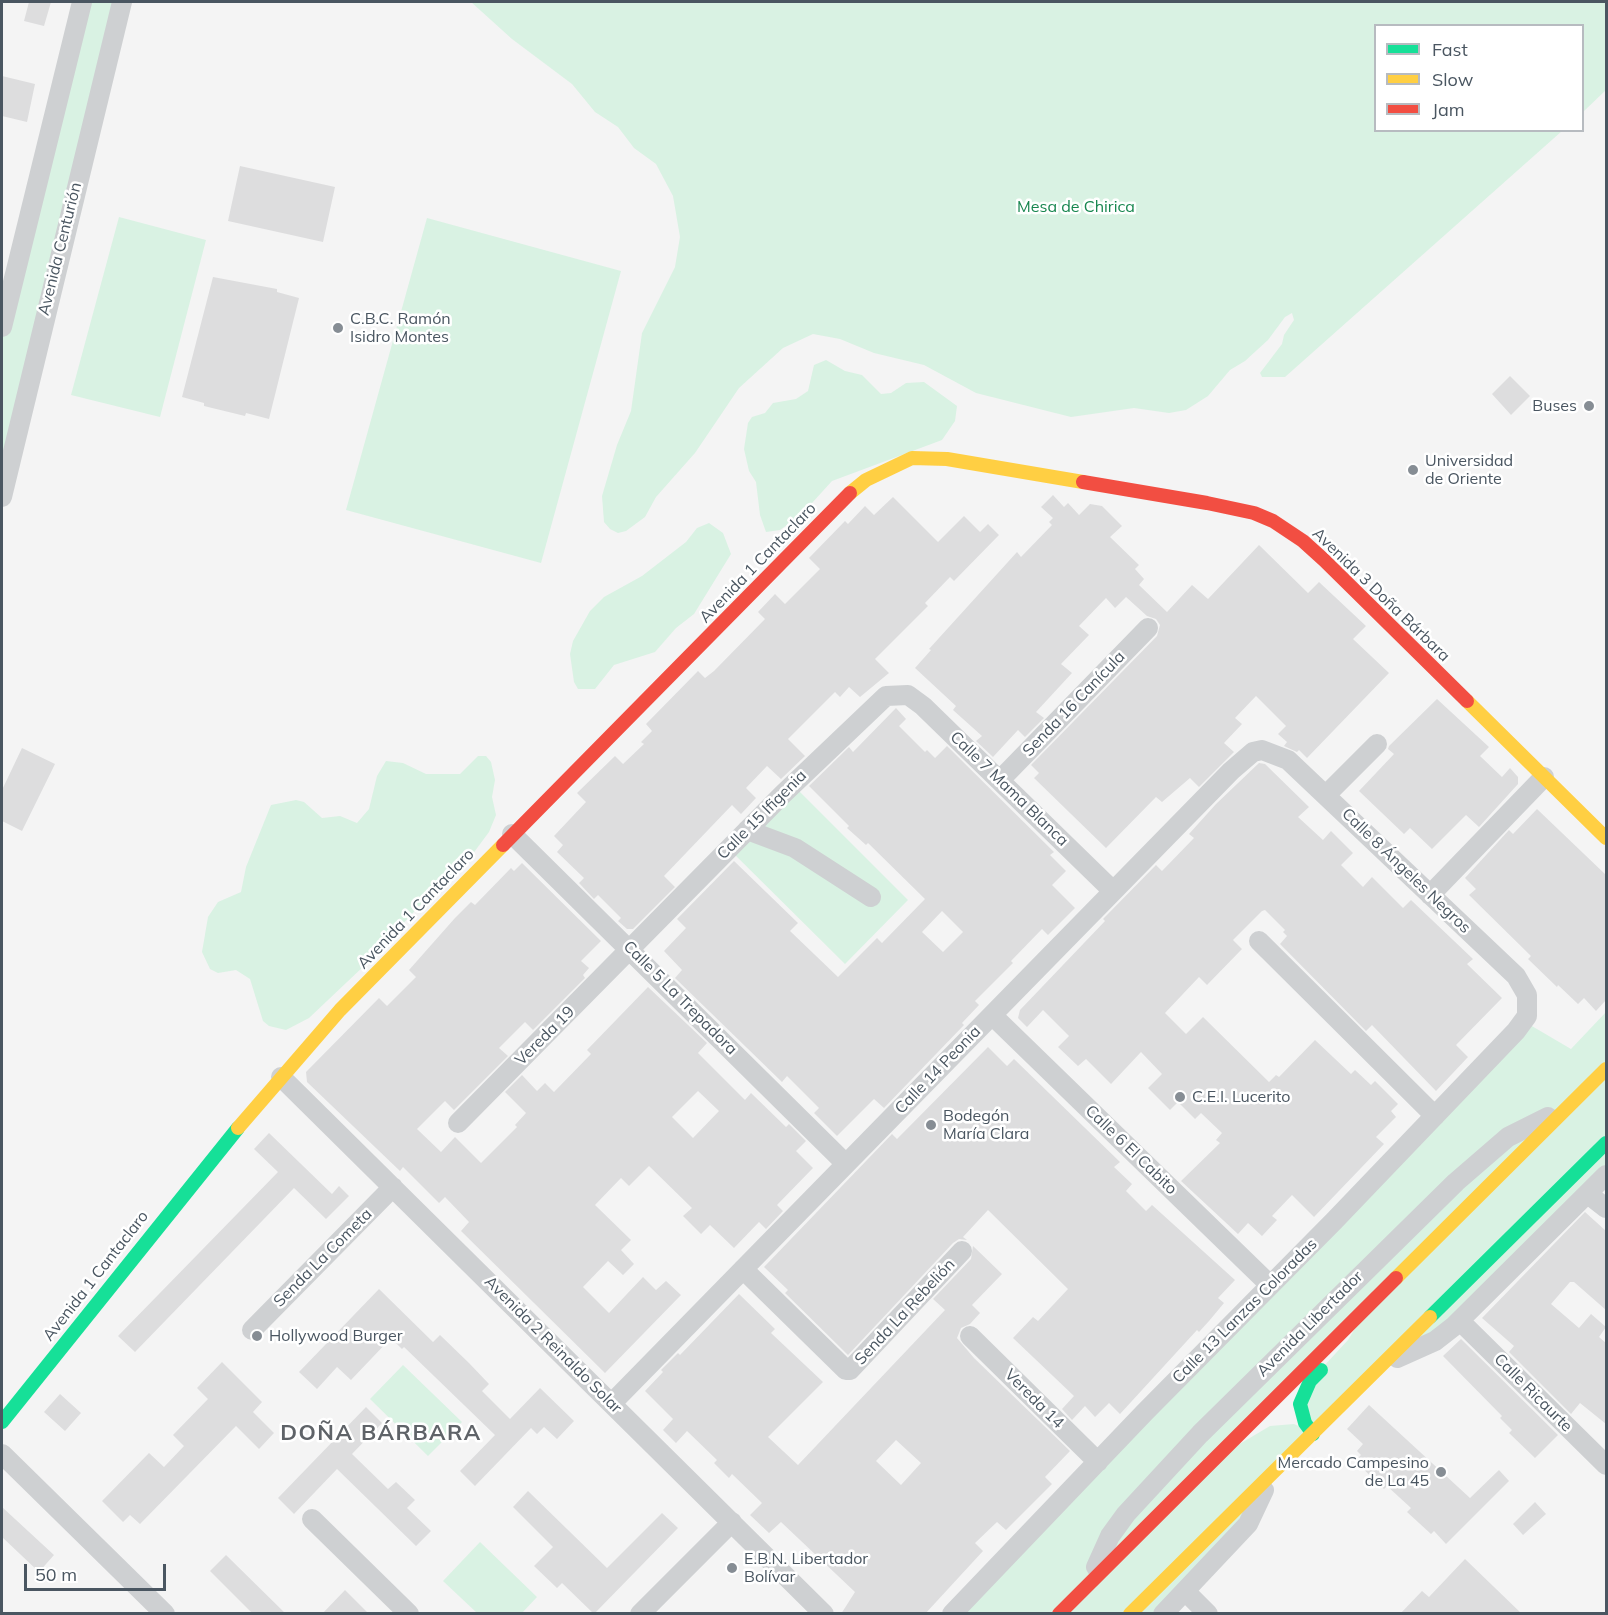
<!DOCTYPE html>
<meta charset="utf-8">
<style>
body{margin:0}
#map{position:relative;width:1608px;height:1615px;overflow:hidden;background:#f4f4f4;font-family:Mulish,sans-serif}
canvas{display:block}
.frame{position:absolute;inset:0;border:3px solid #4a5661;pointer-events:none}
.legend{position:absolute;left:1374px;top:24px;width:210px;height:108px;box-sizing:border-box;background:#fff;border:2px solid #b7bbc0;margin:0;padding:8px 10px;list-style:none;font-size:18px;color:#4a5661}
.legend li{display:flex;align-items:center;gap:12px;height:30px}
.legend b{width:30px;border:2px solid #b7bbc0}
.scale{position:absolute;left:24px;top:1564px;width:142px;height:27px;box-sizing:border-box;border:3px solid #4a5661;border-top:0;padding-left:8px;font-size:18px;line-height:21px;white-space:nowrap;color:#4a5661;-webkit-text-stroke:4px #fff;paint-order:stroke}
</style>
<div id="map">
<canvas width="1608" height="1615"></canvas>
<div class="frame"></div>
<ul class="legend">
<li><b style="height:8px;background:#16e098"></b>Fast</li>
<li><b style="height:8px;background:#ffcf43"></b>Slow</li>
<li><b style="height:8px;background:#f24e42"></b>Jam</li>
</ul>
<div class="scale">50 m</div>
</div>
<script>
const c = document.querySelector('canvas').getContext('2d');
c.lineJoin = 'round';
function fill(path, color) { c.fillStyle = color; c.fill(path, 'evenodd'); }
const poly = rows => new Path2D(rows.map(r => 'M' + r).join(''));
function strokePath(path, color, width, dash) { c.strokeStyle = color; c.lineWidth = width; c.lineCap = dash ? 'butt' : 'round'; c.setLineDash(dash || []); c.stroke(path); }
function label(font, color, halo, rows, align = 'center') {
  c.font = font + ' Mulish,sans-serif'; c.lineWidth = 5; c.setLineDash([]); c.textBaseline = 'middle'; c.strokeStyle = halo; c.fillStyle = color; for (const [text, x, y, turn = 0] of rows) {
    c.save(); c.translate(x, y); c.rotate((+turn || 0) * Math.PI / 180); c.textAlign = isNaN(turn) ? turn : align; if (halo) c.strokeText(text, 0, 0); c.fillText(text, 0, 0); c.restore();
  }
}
fill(poly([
 [82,2,122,2,2,497,2,327],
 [471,2,1606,2,1606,90,1583,112,1582,26,1376,26,1376,130,1562,131,1285,377,1262,377,1260,373,1282,344,1284,335,1294,320,1292,313,1285,317,1268,340,1245,361,1230,370,1208,396,1186,410,1169,413,1134,408,1071,417,976,393,924,365,874,353,840,339,813,334,783,348,739,388,695,453,656,497,645,517,626,531,618,533,610,529,604,522,602,496,617,445,631,411,642,333,675,267,680,237,673,196,656,164,634,148,618,127,595,112,572,84,512,39],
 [119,217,206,240,160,417,71,395],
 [427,218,621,271,541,563,346,510],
 [826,360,845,371,862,375,881,394,891,393,906,383,924,382,957,406,955,421,942,440,832,481,802,514,780,530,766,532,760,515,756,482,749,471,744,449,748,423,752,417,765,413,773,403,796,399,808,391,814,365],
 [709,523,723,533,731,554,694,614,676,628,655,652,614,665,595,689,578,689,574,682,570,654,573,641,590,611,604,597,642,576,686,542,697,528],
 [478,756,486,756,491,762,495,780,492,797,496,815,489,832,469,859,433,891,365,965,309,1018,286,1030,269,1026,263,1021,250,979,236,970,218,973,210,969,202,952,208,917,218,902,241,892,246,867,271,805,296,800,304,802,322,818,340,816,357,823,369,809,377,776,386,761,403,763,426,774,460,774],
 [793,785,908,900,845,964,729,849],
 [1606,1012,1606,1175,1453,1327,1435,1341,1388,1361,1268,1478,1248,1524,1163,1613,1059,1613,1088,1584,1110,1536,1144,1492,1418,1217,1508,1137,1572,1105,1578,1098,1571,1104,1507,1136,1418,1216,1144,1491,1110,1536,1087,1583,1057,1613,954,1614,1525,1022,1571,1049],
 [1365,1312,1348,1340,1310,1381,1304,1392,1300,1404,1302,1415,1311,1432,1294,1424,1270,1426,1216,1458],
 [403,1365,462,1422,428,1456,370,1399],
 [480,1542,537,1597,522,1613,477,1613,443,1581]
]), '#d9f2e3');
fill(poly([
 [29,2,51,2,44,26,24,21],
 [2,76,35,84,27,122,2,116],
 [240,166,335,187,323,242,228,221],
 [213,277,277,289,277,292,299,298,269,419,246,413,245,416,204,406,204,403,182,397],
 [1510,376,1530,396,1511,415,1492,394],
 [1053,495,1064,507,1068,503,1079,515,1090,504,1102,506,1122,526,1110,537,1139,565,1135,569,1144,579,1139,585,1167,612,1192,585,1208,599,1259,545,1308,593,1319,582,1366,626,1353,639,1389,673,1307,758,1299,750,1297,752,1284,746,1287,742,1278,734,1286,726,1256,696,1235,718,1242,724,1224,743,1234,752,1199,787,1190,778,1162,802,1156,797,1106,848,1034,778,1039,773,1031,765,1157,636,1160,625,1156,619,1147,616,1126,597,1115,608,1106,598,1079,626,1089,635,1061,664,1072,673,1036,712,1044,718,1025,737,1018,730,993,757,976,741,982,736,953,710,956,706,915,668,931,650,929,649,1017,552,1021,557,1052,525,1049,522,1053,518,1041,507],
 [893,497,938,542,964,516,980,532,988,524,999,535,954,581,950,577,925,603,928,606,875,659,889,673,860,697,849,687,840,697,835,692,788,739,805,756,781,779,767,766,746,788,756,798,741,814,732,805,664,876,675,887,633,929,627,929,618,921,621,918,598,895,594,899,579,883,584,878,557,852,563,845,554,836,586,802,577,793,615,756,623,764,644,744,641,742,652,731,646,724,698,671,705,678,714,671,765,619,758,612,775,594,785,604,820,569,809,558,845,521,848,524,865,506,874,515],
 [1437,699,1489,747,1480,756,1502,777,1510,768,1518,777,1518,784,1479,827,1466,815,1432,849,1410,828,1404,834,1359,791,1394,754,1388,749,1389,746],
 [896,708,906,719,899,726,925,752,927,750,935,758,947,746,1054,852,1050,855,1066,871,1052,885,1075,908,1048,935,1042,929,1011,961,1013,963,975,1001,979,1005,962,1023,964,1025,884,1108,874,1099,837,1136,814,1113,819,1108,787,1076,782,1082,675,978,682,970,664,951,686,928,677,919,734,861,798,923,790,931,838,977,877,938,882,943,925,899,868,843,866,845,847,828,849,826,809,786,849,747,853,752],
 [942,911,963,932,943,952,922,932],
 [22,748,55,764,22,831,2,821,2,790],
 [1259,763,1265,764,1309,807,1298,817,1323,840,1331,831,1353,853,1341,865,1363,887,1372,877,1403,908,1411,900,1473,959,1467,964,1502,998,1456,1045,1468,1057,1436,1091,1372,1025,1366,1031,1280,944,1287,936,1283,932,1285,930,1265,910,1262,911,1233,940,1242,949,1207,985,1199,977,1165,1013,1186,1034,1203,1017,1269,1082,1276,1075,1279,1077,1315,1040,1351,1074,1355,1070,1371,1085,1375,1081,1398,1104,1391,1111,1396,1117,1376,1137,1384,1144,1314,1217,1292,1195,1272,1216,1277,1220,1262,1236,1248,1223,1238,1234,1181,1181,1220,1143,1216,1140,1222,1133,1201,1113,1195,1119,1178,1102,1170,1110,1148,1088,1162,1074,1141,1052,1111,1084,1086,1059,1078,1066,1058,1047,1069,1036,1043,1010,1027,1027,1018,1018,1020,1010,1105,921,1103,919,1156,865,1162,871,1194,838,1189,834,1216,804],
 [1537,809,1606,875,1606,1000,1596,1011,1584,998,1578,1004,1558,985,1557,987,1528,959,1531,956,1469,895,1476,889,1465,878,1509,830,1513,834],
 [522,863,601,941,581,961,589,968,583,975,585,978,533,1030,525,1022,499,1048,508,1056,454,1110,445,1101,417,1129,441,1152,455,1137,481,1163,517,1127,515,1125,526,1113,505,1092,522,1075,537,1091,545,1083,554,1092,591,1054,587,1050,648,987,707,1043,698,1053,745,1100,751,1093,786,1127,789,1124,806,1141,796,1151,813,1168,777,1205,783,1211,766,1229,759,1222,734,1248,710,1225,701,1234,683,1216,692,1208,649,1166,629,1186,621,1178,595,1205,631,1240,621,1250,634,1264,623,1275,608,1261,583,1287,609,1313,643,1277,656,1290,666,1281,681,1295,605,1373,461,1231,469,1222,445,1197,439,1203,403,1167,400,1171,307,1082,306,1072,379,998,387,1006,416,977,409,970,455,918,471,902,475,905,511,868,514,871],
 [698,1091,719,1111,693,1138,672,1117],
 [988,1047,1007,1066,1014,1059,1120,1162,1114,1167,1132,1184,1126,1191,1146,1211,1152,1205,1235,1280,1218,1298,1224,1303,1209,1321,1199,1332,1197,1330,1120,1414,1109,1403,1095,1417,1085,1406,1072,1420,1062,1409,1074,1396,1013,1338,1033,1317,1038,1321,1068,1289,988,1210,963,1237,967,1240,959,1239,953,1243,848,1355,785,1293,788,1290,764,1267,892,1134,897,1139],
 [269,1133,332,1194,339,1186,349,1196,326,1219,294,1188,135,1352,118,1336,278,1172,254,1149],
 [1585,1212,1606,1231,1606,1310,1574,1282,1570,1282,1551,1304,1579,1328,1591,1314,1606,1327,1599,1337,1606,1343,1606,1424,1580,1403,1571,1414,1509,1352,1514,1346,1482,1318],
 [973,1246,1002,1274,972,1305,980,1313,970,1324,961,1328,957,1338,974,1358,1070,1451,1045,1477,1052,1484,1006,1530,997,1522,975,1543,983,1551,925,1614,841,1614,855,1592,781,1522,769,1533,750,1515,762,1503,732,1474,729,1478,714,1463,717,1460,687,1431,676,1443,663,1430,673,1419,645,1391,663,1372,661,1370,678,1353,680,1355,739,1294,775,1329,771,1333,823,1382,768,1437,798,1465,945,1310,933,1299,971,1259],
 [896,1440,921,1463,901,1485,876,1461],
 [379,1289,433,1342,440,1335,469,1363,489,1384,482,1391,510,1419,540,1388,574,1421,557,1439,544,1427,537,1434,531,1428,475,1486,460,1471,495,1435,404,1347,402,1349,391,1338,351,1380,337,1367,317,1389,299,1372],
 [1461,1339,1558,1435,1535,1458,1509,1433,1512,1430,1500,1418,1502,1416,1443,1356],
 [222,1362,262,1402,253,1412,274,1433,259,1449,236,1426,140,1524,130,1515,123,1522,102,1501,149,1453,164,1467,184,1446,173,1435,208,1399,197,1388],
 [60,1394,81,1413,65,1431,44,1412],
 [1369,1405,1470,1498,1499,1470,1509,1481,1446,1544,1434,1531,1431,1534,1407,1512,1411,1508,1387,1486,1384,1489,1355,1461,1361,1455,1357,1451,1363,1444,1347,1429],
 [366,1407,382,1423,352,1454,388,1489,396,1482,415,1500,407,1508,431,1531,416,1546,337,1469,294,1514,278,1498],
 [528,1491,607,1568,662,1513,678,1528,594,1614,562,1583,557,1588,534,1566,553,1547,513,1507],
 [1535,1502,1546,1514,1523,1535,1513,1524],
 [2,1507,54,1555,39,1572,2,1537],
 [226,1555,286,1614,253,1614,210,1571],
 [1465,1559,1522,1614,1400,1614,1422,1591,1429,1597],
 [345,1590,369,1614,322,1614]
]), '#ddddde');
strokePath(poly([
 [2,327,82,2],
 [2,497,122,2],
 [1000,780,1148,628],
 [1327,794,1377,744],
 [747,830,795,848,871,897],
 [512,834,846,1164],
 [1430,895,1544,777],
 [1259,941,1435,1116],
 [992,1015,1270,1285],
 [281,1077,824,1614],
 [458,1123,782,795,886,696,908,695,923,706,1113,891],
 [1588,1194,1606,1208],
 [743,1269,846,1370,850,1370,962,1251],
 [1460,1321,1606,1465],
 [252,1330,393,1187],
 [970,1336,1098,1462],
 [1397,1358,1435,1341,1453,1327,1606,1175],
 [612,1403,1231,771,1253,752,1262,750,1288,760,1516,976,1527,995,1527,1016,1516,1031,1334,1221,1145,1412,952,1614],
 [2,1454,165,1614],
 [312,1519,409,1614],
 [1096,1567,1110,1536,1126,1514,1200,1434,1456,1182,1508,1137,1548,1117],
 [1185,1591,1208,1614],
 [640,1614,732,1522],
 [1163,1614,1248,1524,1264,1490]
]), '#ced0d2', 20);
strokePath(poly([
 [1430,1317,1606,1143],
 [2,1422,238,1128],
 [1313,1434,1305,1423,1300,1404,1310,1381,1321,1370]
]), '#16e098', 14);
strokePath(poly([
 [850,493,866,480,912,458,947,459,1083,482],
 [1467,701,1606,838],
 [238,1128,340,1010,503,845],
 [1396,1278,1606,1069],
 [1130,1614,1430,1317]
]), '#ffcf43', 14);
strokePath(poly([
 [1083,482,1207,503,1254,513,1273,521,1303,541,1324,560,1467,701],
 [503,845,850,493],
 [1059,1614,1396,1278]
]), '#f24e42', 14);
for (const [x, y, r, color] of [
 [338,328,6,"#868d94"],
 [1589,406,6,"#868d94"],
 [1413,470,6,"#868d94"],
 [1180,1097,6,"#868d94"],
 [931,1125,6,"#868d94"],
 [257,1336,6,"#868d94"],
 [1441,1472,6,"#868d94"],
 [732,1568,6,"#868d94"]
]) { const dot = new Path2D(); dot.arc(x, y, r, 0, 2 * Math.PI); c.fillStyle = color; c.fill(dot); strokePath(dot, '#fff', 2); }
label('16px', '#17864f', '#fff', [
 ["Mesa de Chirica",1076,207]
]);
label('16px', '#4a5661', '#fff', [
 ["Avenida Centurión",60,249,-76],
 ["Avenida 1 Cantaclaro",758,563,-46],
 ["Avenida 3 Doña Bárbara",1381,595,44],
 ["Senda 16 Canícula",1074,704,-46],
 ["Calle 7 Mama Blanca",1009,789,44],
 ["Calle 15 Ifigenia",762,815,-45],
 ["Calle 8 Ángeles Negros",1406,871,44],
 ["Avenida 1 Cantaclaro",416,909,-46],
 ["Calle 5 La Trepadora",680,998,45],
 ["Vereda 19",545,1036,-45],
 ["Calle 14 Peonia",938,1070,-46],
 ["Calle 6 El Cabito",1131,1150,44],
 ["Senda La Cometa",323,1258,-45],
 ["Avenida 1 Cantaclaro",96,1276,-52],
 ["Calle 13 Lanzas Coloradas",1245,1311,-45],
 ["Senda La Rebelión",905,1312,-47],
 ["Avenida Libertador",1310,1324,-45],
 ["Avenida 2 Reinaldo Solar",553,1345,45],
 ["Calle Ricaurte",1533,1393,45],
 ["Vereda 14",1034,1399,45]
]);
label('16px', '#4a5661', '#fff', [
 ["C.B.C. Ramón",350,319],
 ["Isidro Montes",350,337],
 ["Buses",1577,406,"right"],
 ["Universidad",1425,461],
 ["de Oriente",1425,479],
 ["C.E.I. Lucerito",1192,1097],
 ["Bodegón",943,1116],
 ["María Clara",943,1134],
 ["Hollywood Burger",269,1336],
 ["Mercado Campesino",1429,1463,"right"],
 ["de La 45",1429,1481,"right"],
 ["E.B.N. Libertador",744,1559],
 ["Bolívar",744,1577]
], 'left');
c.letterSpacing = '1.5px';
label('bold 22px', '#5f6368', '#fff', [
 ["DOÑA BÁRBARA",381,1433]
]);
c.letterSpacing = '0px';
</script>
